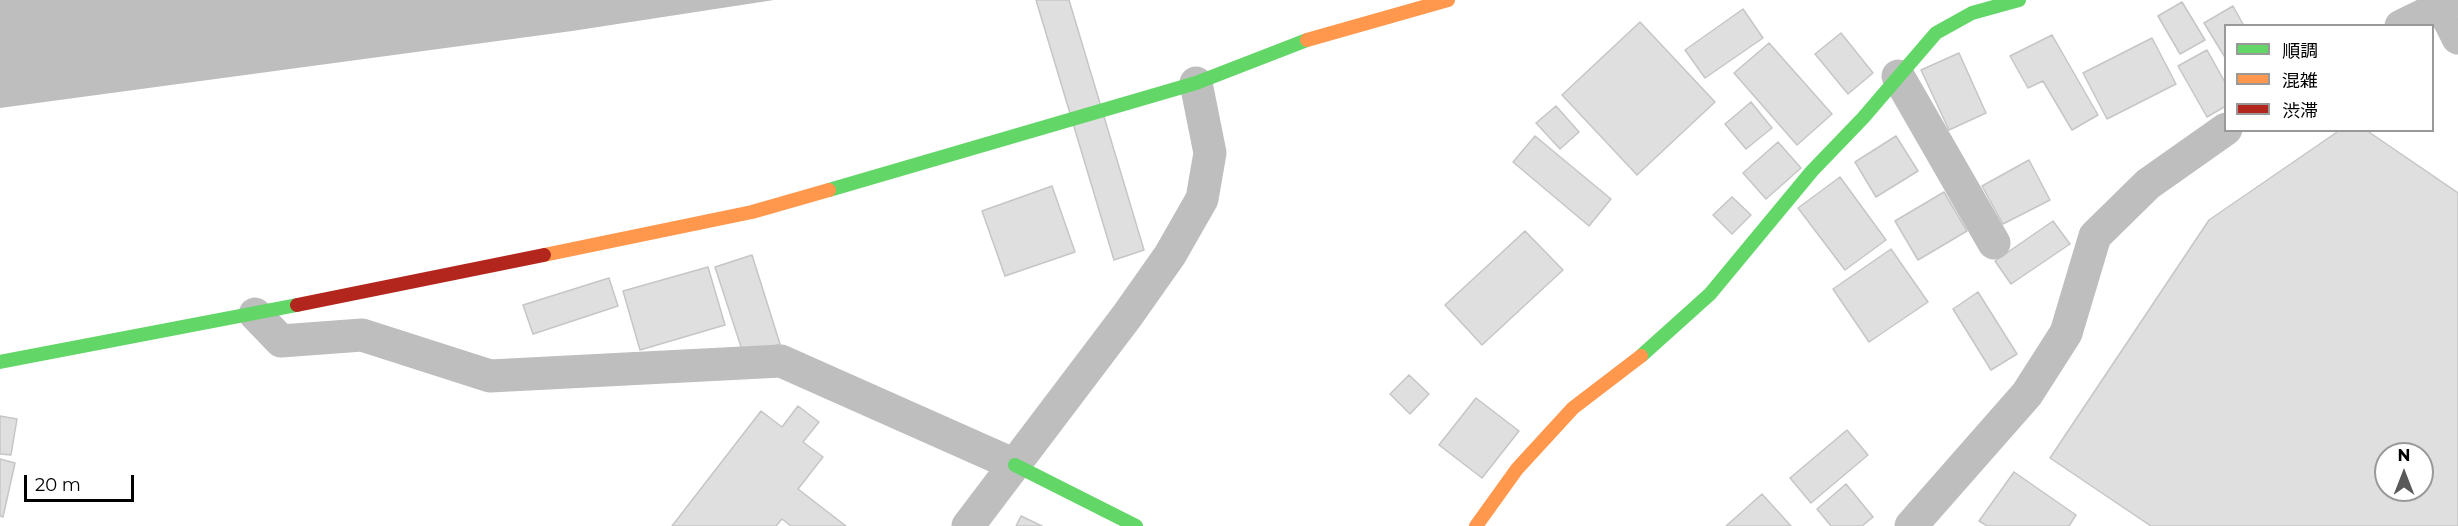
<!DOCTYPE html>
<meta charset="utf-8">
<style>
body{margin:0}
#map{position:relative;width:2458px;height:526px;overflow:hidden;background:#fff;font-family:Montserrat,"Noto Sans JP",sans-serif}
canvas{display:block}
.legend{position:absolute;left:2224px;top:24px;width:210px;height:108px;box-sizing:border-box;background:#fff;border:2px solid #999;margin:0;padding:8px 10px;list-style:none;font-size:18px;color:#000}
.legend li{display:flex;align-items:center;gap:12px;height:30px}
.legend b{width:30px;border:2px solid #999}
.north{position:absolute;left:2374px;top:442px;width:60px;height:60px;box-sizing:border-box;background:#fff;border:2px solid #999;border-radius:50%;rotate:0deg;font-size:16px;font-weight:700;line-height:24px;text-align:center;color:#000}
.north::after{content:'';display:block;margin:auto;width:21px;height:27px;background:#595959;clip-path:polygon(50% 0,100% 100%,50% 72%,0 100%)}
.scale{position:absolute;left:24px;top:475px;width:110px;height:27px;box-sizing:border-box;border:3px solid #000;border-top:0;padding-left:8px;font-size:18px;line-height:21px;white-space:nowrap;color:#000;-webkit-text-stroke:4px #fff;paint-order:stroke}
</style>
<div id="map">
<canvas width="2458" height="526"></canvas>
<ul class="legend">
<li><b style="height:8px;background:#63d668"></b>順調</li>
<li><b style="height:8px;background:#ff974d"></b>混雑</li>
<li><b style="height:8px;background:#b3261e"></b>渋滞</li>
</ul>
<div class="north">N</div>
<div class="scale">20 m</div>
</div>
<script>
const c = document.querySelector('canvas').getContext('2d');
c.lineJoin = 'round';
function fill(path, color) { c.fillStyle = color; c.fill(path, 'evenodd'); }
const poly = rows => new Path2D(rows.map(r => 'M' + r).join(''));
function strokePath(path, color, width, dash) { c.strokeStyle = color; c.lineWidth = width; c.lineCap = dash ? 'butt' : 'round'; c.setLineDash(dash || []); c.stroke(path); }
fill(poly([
 [0,0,774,0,572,31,0,108]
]), '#bebebe');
const building = poly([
 [1036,0,1069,0,1144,250,1114,260,1036,0],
 [2182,2,2205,40,2180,54,2158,16,2182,2],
 [2233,6,2244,26,2226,26,2226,59,2204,23,2233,6],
 [1743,9,1763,38,1705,78,1685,50,1743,9],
 [1640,22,1715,102,1637,175,1562,95,1640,22],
 [1841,33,1873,73,1848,94,1815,54,1841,33],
 [2052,35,2098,115,2072,130,2043,81,2028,88,2010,56,2052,35],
 [2152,38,2176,84,2107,119,2083,73,2152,38],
 [1769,43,1832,114,1797,145,1734,73,1769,43],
 [2207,50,2226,84,2226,106,2207,117,2178,66,2207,50],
 [1959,53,1986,113,1949,130,1921,70,1959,53],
 [1751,102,1772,128,1746,149,1725,124,1751,102],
 [1556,106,1579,132,1560,149,1536,123,1556,106],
 [2340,130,2366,130,2458,193,2458,526,2151,526,2050,458,2209,220,2340,130],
 [2386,454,2422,454,2422,490,2386,490,2386,454],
 [1535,136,1611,199,1589,226,1513,162,1535,136],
 [1896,136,1918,171,1876,197,1855,162,1896,136],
 [1778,142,1801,168,1766,199,1743,173,1778,142],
 [2029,160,2050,200,2003,224,1982,186,2029,160],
 [1840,177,1886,240,1845,270,1798,208,1840,177],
 [1052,186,1075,252,1005,276,982,211,1052,186],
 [1944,192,1967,231,1918,260,1895,221,1944,192],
 [1732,197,1751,215,1732,234,1713,215,1732,197],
 [2053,221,2070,244,2011,284,1995,261,2053,221],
 [1525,231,1563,270,1482,345,1445,305,1525,231],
 [1891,249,1928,302,1869,342,1833,289,1891,249],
 [752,255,780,344,744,356,715,267,752,255],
 [708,267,725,325,640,350,623,291,708,267],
 [609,278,618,306,533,334,523,305,609,278],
 [1978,292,2017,354,1991,370,1953,309,1978,292],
 [1409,375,1429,394,1410,414,1390,394,1409,375],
 [1476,398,1519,431,1482,478,1439,445,1476,398],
 [798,406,819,422,803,442,823,457,798,489,846,526,791,526,782,519,776,526,672,526,761,411,782,427,798,406],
 [0,416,17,419,11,455,0,454,0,416],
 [1847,430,1868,455,1811,503,1790,478,1847,430],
 [0,459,15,463,3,517,0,516,0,459],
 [2014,472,2076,515,2069,526,1987,526,1979,521,2014,472],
 [1846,484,1873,517,1862,526,1831,526,1817,509,1846,484],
 [1762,494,1791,526,1726,526,1762,494],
 [1021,516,1042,526,1016,526,1021,516]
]);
fill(building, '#dfdfdf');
strokePath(building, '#c6c6c6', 1.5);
strokePath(poly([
 [2442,6,2458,38],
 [2401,26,2455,0],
 [1898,76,1994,243],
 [255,314,281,341,362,335,490,376,781,361,1015,465],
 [968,526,1127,316,1170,255,1202,199,1210,153,1196,83],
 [1911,526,2027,394,2066,333,2095,236,2148,184,2226,129]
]), '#bebebe', 33);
strokePath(poly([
 [829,190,1196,83,1307,40],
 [1641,356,1710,294,1812,171,1863,118,1936,33,1972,13,2019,0],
 [0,362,297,305],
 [1015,465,1136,526]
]), '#63d668', 14);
strokePath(poly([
 [1307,40,1448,0],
 [544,255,752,212,829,190],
 [1476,526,1517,469,1573,408,1641,356]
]), '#ff974d', 14);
strokePath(poly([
 [297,305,544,255]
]), '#b3261e', 14);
</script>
